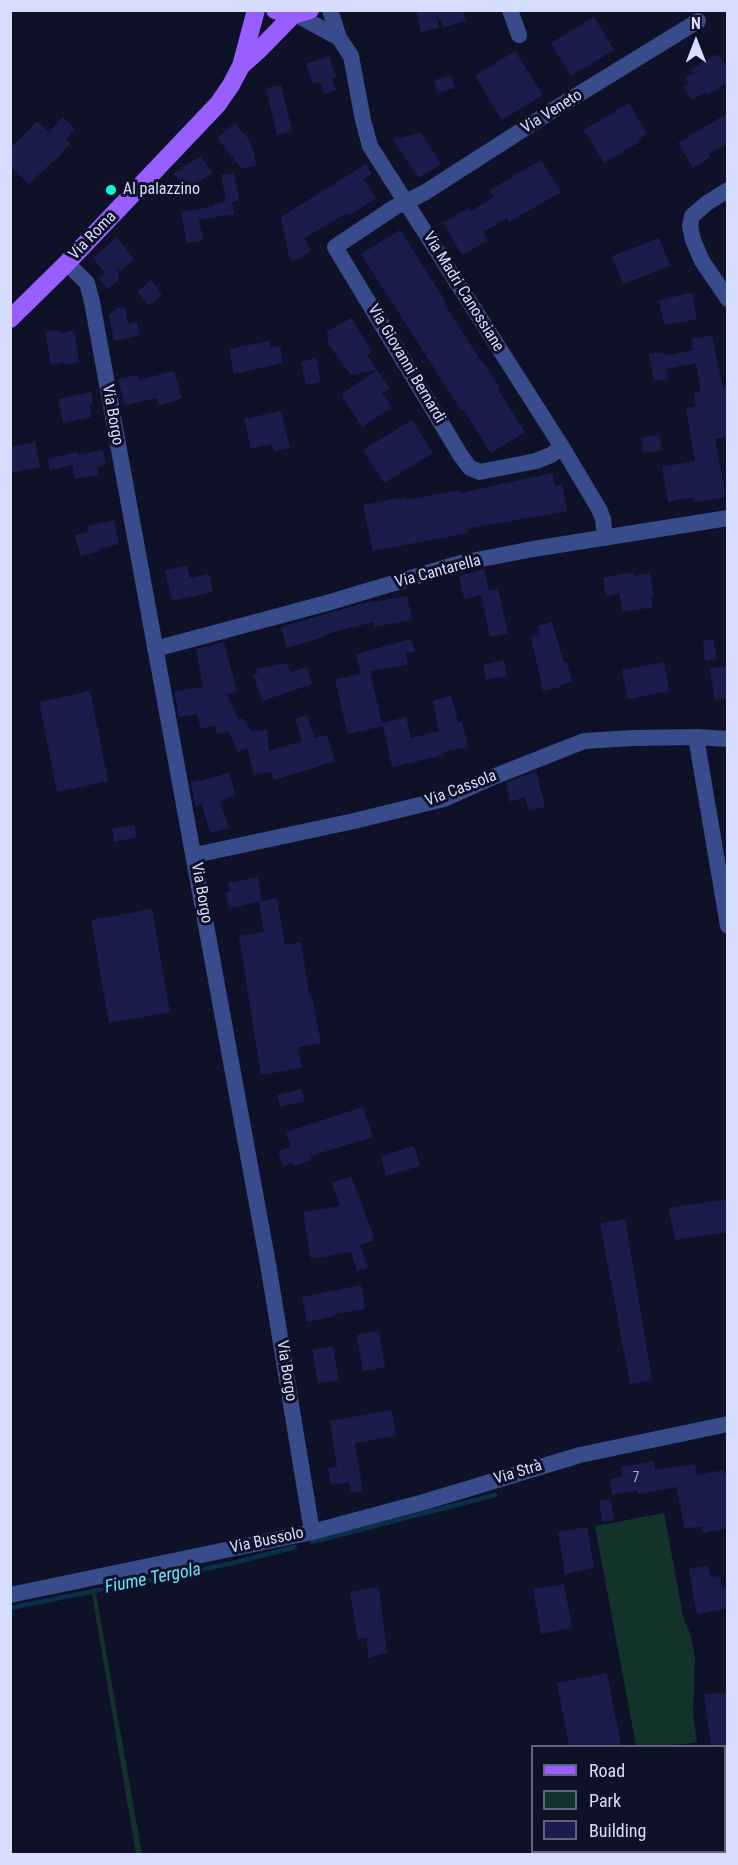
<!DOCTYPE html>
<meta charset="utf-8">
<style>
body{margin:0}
#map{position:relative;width:738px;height:1865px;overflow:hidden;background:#0f1129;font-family:"Roboto Condensed",sans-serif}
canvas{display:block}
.frame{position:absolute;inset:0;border:12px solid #d7ddff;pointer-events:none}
.legend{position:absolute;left:531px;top:1745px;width:195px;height:108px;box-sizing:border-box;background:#0f1129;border:2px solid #5f637f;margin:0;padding:8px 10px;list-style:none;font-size:18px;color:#d7ddff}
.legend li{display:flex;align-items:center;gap:12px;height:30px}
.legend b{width:30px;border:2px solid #5f637f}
.north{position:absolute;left:666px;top:12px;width:60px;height:60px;-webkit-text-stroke:4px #0f1129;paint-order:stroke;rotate:0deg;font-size:16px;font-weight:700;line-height:24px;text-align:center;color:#d7ddff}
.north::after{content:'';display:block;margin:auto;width:21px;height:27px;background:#d7ddff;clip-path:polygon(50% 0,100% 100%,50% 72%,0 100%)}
</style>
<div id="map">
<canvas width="738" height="1865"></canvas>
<div class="frame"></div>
<ul class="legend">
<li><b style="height:8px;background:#985eff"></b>Road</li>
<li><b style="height:16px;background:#123329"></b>Park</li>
<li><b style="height:16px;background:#1a1d4b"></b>Building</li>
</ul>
<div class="north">N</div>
</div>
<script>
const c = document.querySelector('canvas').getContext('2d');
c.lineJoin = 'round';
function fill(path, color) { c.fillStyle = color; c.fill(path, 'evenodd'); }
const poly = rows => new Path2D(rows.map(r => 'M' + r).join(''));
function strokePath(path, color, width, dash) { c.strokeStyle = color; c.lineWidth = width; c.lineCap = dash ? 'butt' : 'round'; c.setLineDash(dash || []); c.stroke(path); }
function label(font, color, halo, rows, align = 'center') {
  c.font = font + ' "Roboto Condensed",sans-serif'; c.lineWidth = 6; c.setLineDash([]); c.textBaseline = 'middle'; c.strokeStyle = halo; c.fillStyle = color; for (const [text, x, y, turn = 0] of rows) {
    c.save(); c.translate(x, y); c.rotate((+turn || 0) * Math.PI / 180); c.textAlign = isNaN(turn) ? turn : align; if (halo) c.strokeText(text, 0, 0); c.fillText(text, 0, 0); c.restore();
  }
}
fill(poly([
 [664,1513,683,1616,691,1636,695,1659,693,1713,697,1742,669,1746,636,1746,595,1526],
 [92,1594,96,1594,142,1854,136,1854]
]), '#123329');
strokePath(poly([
 [312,1542,495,1495],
 [10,1608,233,1563,295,1547]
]), '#083148', 4.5);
fill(poly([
 [416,10,463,10,466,21,444,27,436,14,439,28,421,32],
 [594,17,614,50,571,76,551,43],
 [515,51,543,95,502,120,475,76],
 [718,54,728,69,728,82,707,95,705,92,692,100,683,87,689,83,685,77,693,73,691,69],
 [329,56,336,76,332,78,336,90,324,94,320,82,313,84,306,64],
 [452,76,455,88,437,92,434,80],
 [281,85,292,131,277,135,266,88],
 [629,103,647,134,639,139,641,141,604,163,584,130],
 [728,113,728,143,709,154,710,157,693,168,678,143],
 [63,117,75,129,66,139,71,143,53,163,52,162,29,184,10,166,10,149,37,121,49,132],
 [235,123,251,142,249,142,253,149,256,165,242,169,217,138],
 [421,133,441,164,419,178,393,139],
 [201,156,212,173,185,191,174,173],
 [541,160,561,192,509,222,507,218,483,232,488,240,462,255,443,223,468,208,471,211,494,197,490,190],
 [366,164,372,174,363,179,376,198,348,216,347,213,304,238,311,251,292,262,288,253,281,217],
 [234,173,239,200,232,202,234,214,199,220,203,240,187,243,181,212,214,206,214,204,226,201,221,175],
 [400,230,446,302,444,304,481,361,482,360,499,386,497,388,525,432,491,453,463,409,461,410,361,254],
 [117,237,134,259,120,271,117,267,119,279,108,289,99,278,105,273,93,258],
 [659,238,670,266,623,284,612,256],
 [151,280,162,294,152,304,147,304,137,292],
 [692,293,697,319,664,325,659,300],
 [125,307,128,324,137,322,140,335,114,341,109,315,117,308],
 [351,318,372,351,367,355,377,370,351,375,328,344,327,332],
 [59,330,60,333,74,330,79,362,65,365,64,362,51,365,45,332],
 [712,335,723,388,728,387,728,437,715,439,726,497,695,502,694,497,668,502,662,467,695,461,686,408,696,407,694,392,701,391,696,363,666,369,668,379,654,381,649,354,664,352,665,356,693,350,691,339],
 [269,341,270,348,280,346,283,363,234,374,229,349],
 [316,358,321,382,306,385,301,362],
 [377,370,390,388,382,393,392,407,362,427,343,398,343,393],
 [174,371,182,398,159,406,157,398,125,405,118,379,138,375,139,380],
 [91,392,93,404,89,405,91,417,63,423,58,399],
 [281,411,290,448,274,451,272,444,251,449,244,419],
 [412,420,433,453,384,483,363,450],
 [659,435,662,450,644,453,641,438],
 [35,442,40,467,10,473,10,447],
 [103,450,106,465,97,467,99,475,75,479,72,465,50,470,48,459,77,452,78,455],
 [552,473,555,486,562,485,567,511,467,529,468,533,373,551,363,505,406,497,407,500,459,490,460,493],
 [114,520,119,544,100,548,101,551,80,556,75,535,88,532,87,526],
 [187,566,190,578,209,574,213,592,172,601,165,570],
 [484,569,489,591,498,589,508,633,490,637,481,595,464,599,459,576],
 [633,572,634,576,650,573,654,596,651,597,653,607,623,612,619,593,606,596,603,578],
 [407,596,412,620,374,627,373,622,323,635,323,637,287,648,281,627,360,604],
 [552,622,564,663,567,662,572,682,560,685,561,687,543,691,531,637,540,635,537,626],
 [411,639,415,651,406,654,408,664,361,673,356,654],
 [713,639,717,659,705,661,703,641],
 [224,642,237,692,227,694,239,720,242,718,252,731,267,730,269,751,302,741,295,719,307,715,315,738,327,735,335,761,274,780,271,772,254,775,247,748,238,752,228,731,217,734,215,726,201,729,197,714,179,717,174,691,203,687,196,649],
 [504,660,507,676,486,680,483,665],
 [664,662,669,691,628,699,622,670],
 [287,663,291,672,307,667,312,684,262,701,253,675,258,673,256,669],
 [728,666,728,698,715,700,710,668],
 [370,671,382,723,406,717,411,738,439,731,433,701,451,695,458,723,462,721,468,747,443,752,444,755,392,767,383,726,348,734,335,680],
 [90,691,108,781,57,792,39,702],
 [536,771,545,807,529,811,525,797,510,802,506,783],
 [229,773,236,795,220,801,229,828,210,833,202,804,195,806,191,783],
 [135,825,136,838,114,842,112,829],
 [258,877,262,901,277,898,285,945,301,942,310,998,312,997,321,1043,298,1047,302,1068,261,1075,239,936,264,932,259,902,229,908,225,892,230,891,228,883],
 [152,909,170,1012,109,1023,91,920],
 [301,1089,305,1101,280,1107,277,1095],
 [363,1107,373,1137,310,1156,312,1160,293,1166,293,1163,283,1166,278,1151,291,1147,286,1132],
 [414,1146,420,1166,386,1176,381,1156],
 [351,1176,373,1234,372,1235,374,1240,360,1245,368,1268,357,1271,351,1252,311,1259,303,1212,340,1206,332,1183],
 [728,1199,728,1232,675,1240,669,1208],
 [625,1219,652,1380,630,1384,600,1224],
 [361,1285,365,1309,335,1314,336,1316,307,1322,302,1297],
 [379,1331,385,1367,363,1371,357,1335],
 [333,1346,339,1380,318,1383,312,1350],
 [392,1410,396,1436,355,1443,363,1491,351,1493,349,1482,331,1485,328,1468,337,1467,330,1421],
 [654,1461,655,1470,695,1464,697,1475,724,1470,724,1474,728,1473,728,1528,703,1533,702,1527,684,1528,677,1487,638,1494,637,1491,612,1495,610,1479,622,1477,621,1467],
 [611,1499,614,1520,602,1522,599,1501],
 [587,1527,594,1568,565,1574,558,1532],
 [708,1566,711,1577,719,1576,722,1588,728,1587,728,1608,697,1614,689,1569],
 [564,1584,572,1628,541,1634,533,1589],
 [379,1587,387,1653,368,1658,367,1638,358,1639,350,1592],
 [607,1673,621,1746,569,1746,557,1683],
 [728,1692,728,1746,711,1746,704,1695]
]), '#1a1d4b');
strokePath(poly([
 [330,10,339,38,351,56,363,120,370,146,562,447,599,509,603,519,605,538],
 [510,10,519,35],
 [297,15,339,38],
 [728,190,707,203,692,216,690,226,693,240,702,261,728,299],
 [67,263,87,283,92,302,268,1264,312,1532],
 [562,447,551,455,536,461,480,472,470,468,461,456,335,247,395,207,424,193,558,107,698,21],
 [155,649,327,603,461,563,533,549,728,518],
 [696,737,728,926],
 [195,855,354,821,444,799,493,777,584,741,633,738,696,737,728,739],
 [10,1595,312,1532,424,1502,580,1455,728,1424]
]), '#384b8a', 16);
strokePath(poly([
 [275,10,293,15,310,10],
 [241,66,260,49,293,15],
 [10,319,67,263,218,104,231,85,241,66,256,10]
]), '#985eff', 18);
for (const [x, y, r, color] of [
 [111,190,6,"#03ffd5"]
]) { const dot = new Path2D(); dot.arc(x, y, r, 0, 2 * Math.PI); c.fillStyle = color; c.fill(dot); strokePath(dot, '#0f1129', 2); }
label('14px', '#a8add2', null, [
 ["7",636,1478]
]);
label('16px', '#d7ddff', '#0f1129', [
 ["Via Veneto",552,112,-32],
 ["Via Roma",93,236,-46],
 ["Via Madri Canossiane",463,292,58],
 ["Via Giovanni Bernardi",406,364,59],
 ["Via Borgo",112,415,80],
 ["Via Cantarella",438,572,-15],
 ["Via Cassola",461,789,-21],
 ["Via Borgo",201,893,80],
 ["Via Borgo",286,1371,81],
 ["Via Strà",518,1473,-17],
 ["Via Bussolo",267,1541,-12]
]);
label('16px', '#d7ddff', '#0f1129', [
 ["Al palazzino",123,190]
], 'left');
label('italic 18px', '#65e1ff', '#0f1129', [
 ["Fiume Tergola",153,1579,-11]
]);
</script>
